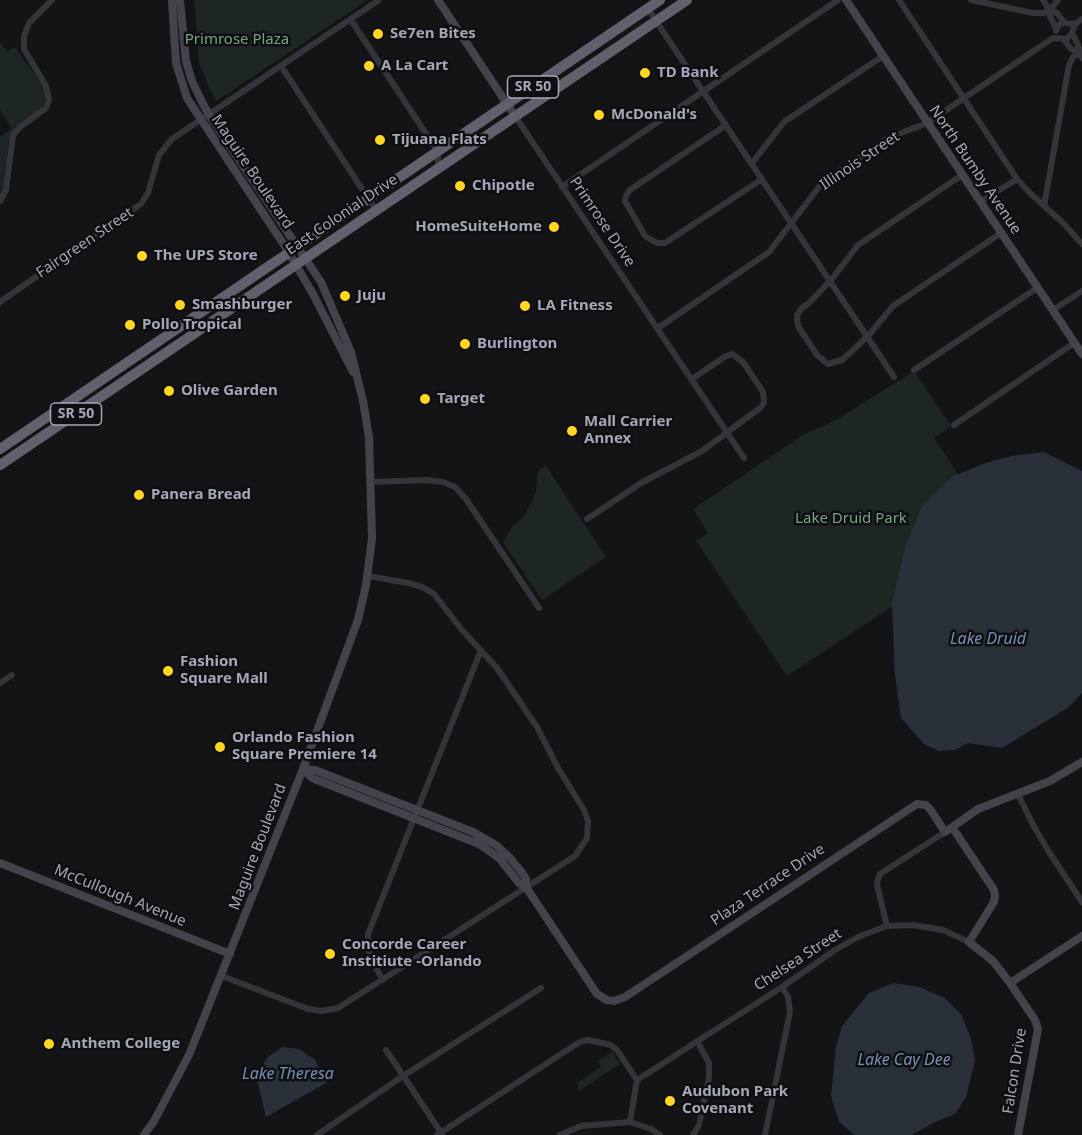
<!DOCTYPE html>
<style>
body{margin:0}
canvas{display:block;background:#141416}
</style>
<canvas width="1082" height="1135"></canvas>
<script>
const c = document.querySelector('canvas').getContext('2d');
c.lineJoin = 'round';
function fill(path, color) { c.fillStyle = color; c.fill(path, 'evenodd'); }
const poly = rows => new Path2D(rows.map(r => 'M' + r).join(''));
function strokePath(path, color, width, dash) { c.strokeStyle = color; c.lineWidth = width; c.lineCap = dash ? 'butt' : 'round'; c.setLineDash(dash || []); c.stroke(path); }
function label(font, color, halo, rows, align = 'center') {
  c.font = font + ' "Noto Sans",sans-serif'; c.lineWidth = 5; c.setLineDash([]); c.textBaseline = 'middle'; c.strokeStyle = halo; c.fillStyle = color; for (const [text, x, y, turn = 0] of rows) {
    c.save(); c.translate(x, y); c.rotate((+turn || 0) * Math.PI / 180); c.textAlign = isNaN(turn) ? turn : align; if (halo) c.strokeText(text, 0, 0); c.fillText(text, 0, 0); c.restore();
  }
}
fill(poly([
 [194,0,368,0,216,101,209,88,199,62],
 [0,42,7,52,15,47,43,86,47,95,42,109,15,127,9,139,4,186,0,200,0,137,10,130,11,127,0,110],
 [914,371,951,426,934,438,999,536,787,676,696,541,708,533,693,509,803,435,836,420],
 [546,466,606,557,542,600,503,542,511,528,525,515,536,492,538,471],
 [612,1052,620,1064,579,1091,577,1083,601,1067,598,1061]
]), '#1d2620');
fill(poly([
 [1044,452,1082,471,1082,693,1069,707,1002,748,968,743,955,750,939,751,924,744,901,718,895,675,892,604,905,547,922,506,953,476,986,463,1012,456],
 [893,983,919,987,945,998,961,1014,971,1039,975,1060,966,1097,955,1114,935,1122,912,1135,855,1135,839,1122,831,1096,836,1047,842,1026,869,993],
 [282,1047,299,1049,315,1060,326,1083,266,1117,256,1075,268,1057]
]), '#29303a');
strokePath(poly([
 [899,0,1017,179,1030,193,1063,223,1082,244],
 [971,0,1033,13,1044,13,1050,10],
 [1043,0,1050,10,1050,17,1056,28],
 [648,9,894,377],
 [1050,10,1057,13,1065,23],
 [1050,10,1058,0],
 [351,20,438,152,438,168],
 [1056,31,1059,25,1062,23,1075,24],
 [1072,33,1078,45,1078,52],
 [1063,39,1071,49,1078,52,1082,58],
 [281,66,376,210],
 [515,116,744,458],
 [726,125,630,190,626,196,625,201,645,236,657,243,665,243,762,179],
 [752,163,784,122,883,56],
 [962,175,858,245,831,280,809,303,802,308,797,315,798,326,817,355,828,364,842,360,868,336,893,306,1001,233],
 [562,187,838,0],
 [0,201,6,190,13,135,20,127,46,108,49,100,46,86,24,49,24,36,29,23,52,0],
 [980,202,1017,179],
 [1044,206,1069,65,1073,57,1082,50],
 [0,302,141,204,148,193,159,155,172,139,379,0],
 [1053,310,1082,291],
 [658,328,769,252,822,183,888,138,927,123,1053,38,1067,39,1072,33,1075,24,1082,19],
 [914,370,1037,288],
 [954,425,1074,343],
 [370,482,426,480,443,482,455,487,466,499,539,608],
 [587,519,641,483,702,451,760,408,764,403,763,392,743,362,732,354,726,356,692,379],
 [0,683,12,675],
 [1018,794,1032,823,1049,852,1082,902],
 [887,926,877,885,878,879,880,874,945,832],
 [222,976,308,1009,321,1011,338,1008,575,856,587,838,588,821,584,810,558,768,537,727,497,668,462,630,434,594,422,587,408,583,368,576],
 [383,980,373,963,368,949,368,934,481,650],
 [386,1050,442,1134],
 [637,1080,782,987,835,950,860,936,887,926,913,925,943,930,969,942],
 [317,1135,403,1076,541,988],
 [437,1135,575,1045,582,1041,588,1040,611,1045,617,1050,637,1080,630,1122],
 [560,1135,581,1126,630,1122,651,1129,660,1135],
 [693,1135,699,1125,709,1077,709,1063,697,1041],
 [765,1135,790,1012,788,997,782,987]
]), '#34343b', 6);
strokePath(poly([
 [172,0,176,63,187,98,286,248,313,294,353,372],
 [438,0,515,116],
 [846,0,1082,354],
 [303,769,315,770,473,832,496,845,510,858,523,874,526,879,526,887,597,994,607,1000,614,1001,625,997,917,804,926,805,930,809,945,832,978,809,1050,781,1082,762],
 [303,769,312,778,479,844,499,858,519,883,526,887],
 [952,827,994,890,995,896,994,902,969,942,993,961,1010,983,1035,1020,1038,1029,1018,1135],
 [0,863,230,954],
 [1010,983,1082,936],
 [144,1135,154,1121,189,1055,303,769,358,620,366,585,372,538,369,437,363,401,351,352,321,282,209,115,201,100,192,81,186,61,180,0]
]), '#42434b', 8);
strokePath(poly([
 [0,449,660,0],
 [0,465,687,0]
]), '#60616c', 10);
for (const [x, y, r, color] of [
 [378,34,6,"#ffd622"],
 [369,66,6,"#ffd622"],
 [645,73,6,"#ffd622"],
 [599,115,6,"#ffd622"],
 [380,140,6,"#ffd622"],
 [460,186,6,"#ffd622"],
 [554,227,6,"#ffd622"],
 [142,256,6,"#ffd622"],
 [345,296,6,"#ffd622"],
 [180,305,6,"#ffd622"],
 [525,306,6,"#ffd622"],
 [130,325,6,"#ffd622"],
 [465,344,6,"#ffd622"],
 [169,391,6,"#ffd622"],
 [425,399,6,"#ffd622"],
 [572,431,6,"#ffd622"],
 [139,495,6,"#ffd622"],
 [168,671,6,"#ffd622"],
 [220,747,6,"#ffd622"],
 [330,954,6,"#ffd622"],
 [49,1044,6,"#ffd622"],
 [670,1101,6,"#ffd622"]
]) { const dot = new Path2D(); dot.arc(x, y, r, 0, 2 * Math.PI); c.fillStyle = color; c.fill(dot); strokePath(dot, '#0f0f11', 2); }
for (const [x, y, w] of [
 [533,87,51],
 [76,414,51]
]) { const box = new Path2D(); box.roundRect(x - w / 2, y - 11, w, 22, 4.5); c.fillStyle = '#0f0f11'; c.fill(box); strokePath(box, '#a4a7b7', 1.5); }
label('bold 14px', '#a4a7b7', null, [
 ["SR 50",533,87],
 ["SR 50",76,414]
]);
label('bold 15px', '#a4a7b7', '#0f0f11', [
 ["Se7en Bites",390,34],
 ["A La Cart",381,66],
 ["TD Bank",657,73],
 ["McDonald's",611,115],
 ["Tijuana Flats",392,140],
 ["Chipotle",472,186],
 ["HomeSuiteHome",542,227,"right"],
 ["The UPS Store",154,256],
 ["Juju",357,296],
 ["Smashburger",192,305],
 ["LA Fitness",537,306],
 ["Pollo Tropical",142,325],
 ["Burlington",477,344],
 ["Olive Garden",181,391],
 ["Target",437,399],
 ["Mall Carrier",584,422],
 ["Annex",584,439],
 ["Panera Bread",151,495],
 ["Fashion",180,662],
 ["Square Mall",180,679],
 ["Orlando Fashion",232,738],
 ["Square Premiere 14",232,755],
 ["Concorde Career",342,945],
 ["Institiute -Orlando",342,962],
 ["Anthem College",61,1044],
 ["Audubon Park",682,1092],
 ["Covenant",682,1109]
], 'left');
label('15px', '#7aa382', '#0f0f11', [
 ["Primrose Plaza",237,40],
 ["Lake Druid Park",851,519]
]);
label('15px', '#a4a7b7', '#0f0f11', [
 ["Illinois Street",860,161,-34],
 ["North Bumby Avenue",975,170,56],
 ["Maguire Boulevard",252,172,56],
 ["East Colonial Drive",342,215,-34],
 ["Primrose Drive",602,222,56],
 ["Fairgreen Street",85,243,-34],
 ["Maguire Boulevard",258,847,-69],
 ["Plaza Terrace Drive",768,885,-34],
 ["McCullough Avenue",120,896,22],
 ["Chelsea Street",798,960,-33],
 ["Falcon Drive",1015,1071,-81]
]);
label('italic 16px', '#788fb5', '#0f0f11', [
 ["Lake Druid",988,639],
 ["Lake Cay Dee",904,1060],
 ["Lake Theresa",288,1074]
]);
</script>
